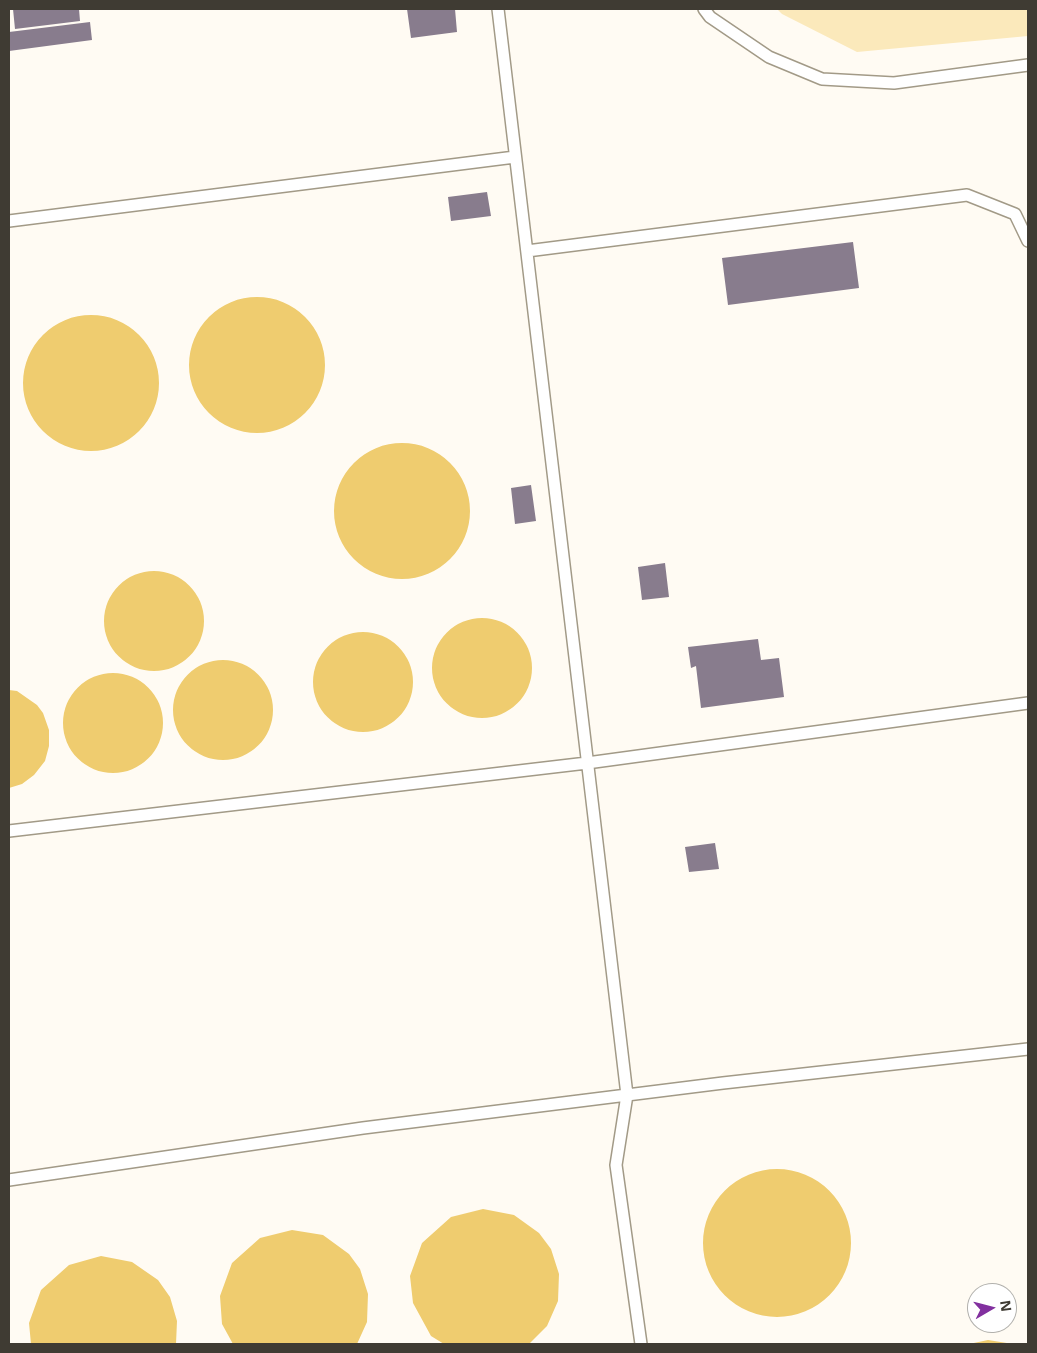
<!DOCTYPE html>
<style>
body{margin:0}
#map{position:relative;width:1037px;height:1353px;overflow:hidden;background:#fffbf3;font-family:"Open Sans",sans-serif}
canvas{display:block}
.frame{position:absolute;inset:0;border:10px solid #3f3b33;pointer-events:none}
.north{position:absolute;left:967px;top:1283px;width:50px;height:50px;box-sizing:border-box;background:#fff;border:1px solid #b2b1ad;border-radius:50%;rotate:82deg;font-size:14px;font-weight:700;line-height:20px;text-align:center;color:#3f3b33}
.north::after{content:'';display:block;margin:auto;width:18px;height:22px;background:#82309f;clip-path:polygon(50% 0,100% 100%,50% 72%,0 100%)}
</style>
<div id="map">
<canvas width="1037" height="1353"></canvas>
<div class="frame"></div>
<div class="north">N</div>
</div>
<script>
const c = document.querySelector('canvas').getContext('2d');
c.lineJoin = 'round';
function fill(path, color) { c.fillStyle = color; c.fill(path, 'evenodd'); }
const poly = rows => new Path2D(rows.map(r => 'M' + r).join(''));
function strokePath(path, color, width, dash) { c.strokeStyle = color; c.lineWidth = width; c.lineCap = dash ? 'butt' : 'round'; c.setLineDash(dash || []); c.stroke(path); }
fill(poly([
 [777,9,1028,9,1028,36,857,52,782,14]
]), '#fbe9bb');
fill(poly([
 '189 365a68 68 0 1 1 136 0a68 68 0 1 1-136 0Z',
 '23 383a68 68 0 1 1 136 0a68 68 0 1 1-136 0Z',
 '334 511a68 68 0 1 1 136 0a68 68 0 1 1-136 0Z',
 '104 621a50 50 0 1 1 100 0a50 50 0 1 1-100 0Z',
 '432 668a50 50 0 1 1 100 0a50 50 0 1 1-100 0Z',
 '313 682a50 50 0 1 1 100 0a50 50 0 1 1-100 0Z',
 '173 710a50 50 0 1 1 100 0a50 50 0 1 1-100 0Z',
 '63 723a50 50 0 1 1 100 0a50 50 0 1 1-100 0Z',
 [9,690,17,691,37,705,43,713,49,730,49,746,45,761,34,775,22,784,9,788],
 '703 1243a74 74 0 1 1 148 0a74 74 0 1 1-148 0Z',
 [483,1209,514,1215,539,1233,551,1249,559,1274,558,1301,547,1326,529,1344,444,1344,431,1336,413,1303,410,1276,422,1243,451,1217],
 [292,1230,323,1235,349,1254,360,1269,368,1294,367,1322,357,1344,233,1344,222,1324,220,1296,232,1263,260,1238],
 [101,1256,132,1262,158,1280,170,1297,177,1321,176,1344,31,1344,29,1323,41,1290,69,1265],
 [988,1340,1013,1344,969,1344]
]), '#efcc6f');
fill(poly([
 [13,9,79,9,80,21,15,29],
 [407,9,455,9,457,32,411,38],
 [90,22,92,40,9,51,9,32],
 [487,192,491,216,451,221,448,197],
 [853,242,859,288,728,305,722,258],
 [531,485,536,521,515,524,511,488],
 [665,563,669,597,642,600,638,567],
 [758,639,761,660,779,658,784,697,701,708,696,666,691,668,688,647],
 [715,843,719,869,689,872,685,847]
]), '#887c8d');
const service = poly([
 [498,9,627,1095,616,1165,641,1344],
 [704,9,710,17,769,57,822,79,894,83,1028,65],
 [9,221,515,157],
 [527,251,967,195,1015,214,1028,241],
 [9,831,587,763,1028,703],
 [9,1180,363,1128,723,1083,1028,1049]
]);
strokePath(service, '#a29a87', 14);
strokePath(service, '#fff', 11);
</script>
